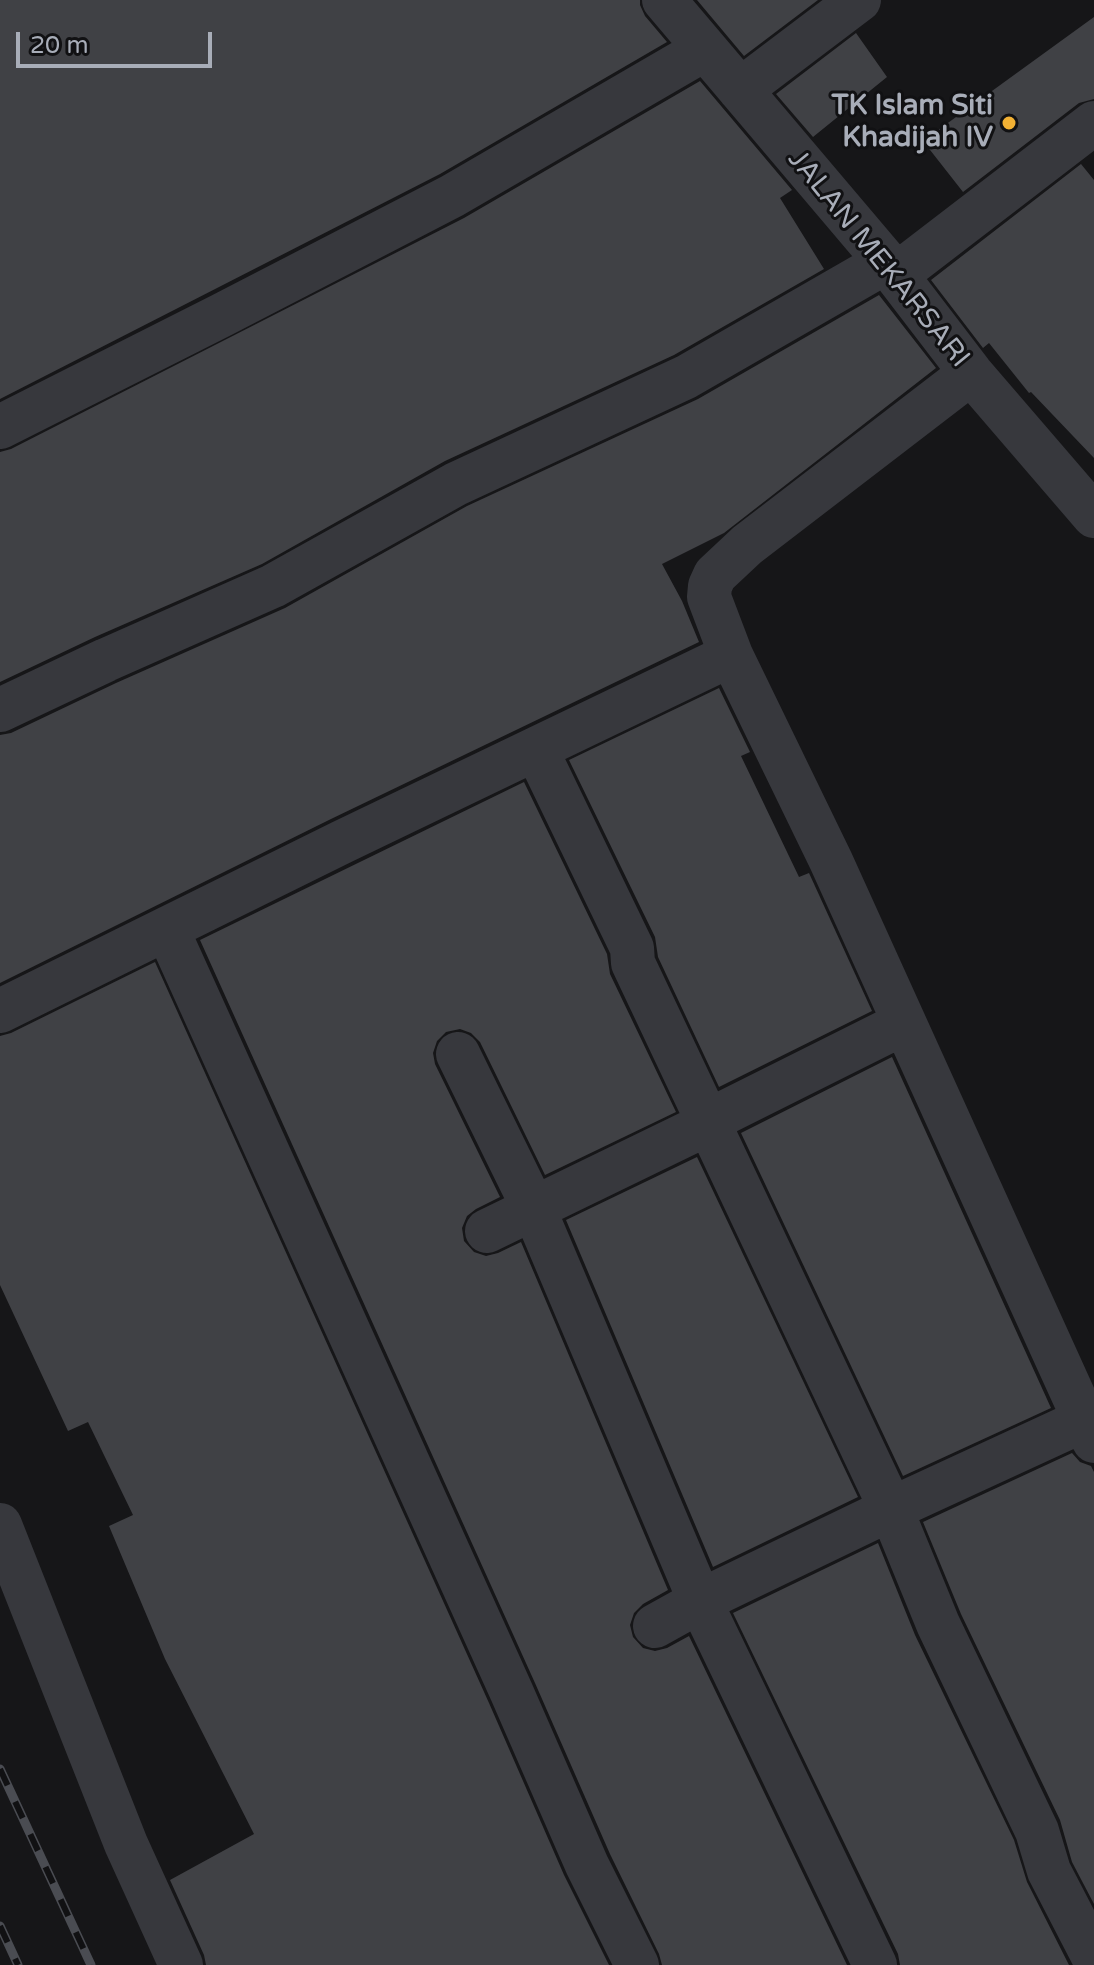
<!DOCTYPE html>
<style>
body{margin:0}
#map{position:relative;width:1094px;height:1965px;overflow:hidden;background:#161618;font-family:"Varela Round",sans-serif}
canvas{display:block}
.scale{position:absolute;left:16px;top:32px;width:196px;height:36px;box-sizing:border-box;border:4px solid #a8adb8;border-top:0;padding-left:10px;font-size:24px;line-height:28px;white-space:nowrap;color:#a8adb8;-webkit-text-stroke:6px #111113;paint-order:stroke}
</style>
<div id="map">
<canvas width="1094" height="1965"></canvas>
<div class="scale">20 m</div>
</div>
<script>
const c = document.querySelector('canvas').getContext('2d');
c.lineJoin = 'round';
function fill(path, color) { c.fillStyle = color; c.fill(path, 'evenodd'); }
const poly = rows => new Path2D(rows.map(r => 'M' + r).join(''));
function strokePath(path, color, width, dash) { c.strokeStyle = color; c.lineWidth = width; c.lineCap = dash ? 'butt' : 'round'; c.setLineDash(dash || []); c.stroke(path); }
function label(font, color, halo, rows, align = 'center') {
  c.font = font + ' "Varela Round",sans-serif'; c.lineWidth = 6; c.setLineDash([]); c.textBaseline = 'middle'; c.strokeStyle = halo; c.fillStyle = color; for (const [text, x, y, turn = 0] of rows) {
    c.save(); c.translate(x, y); c.rotate((+turn || 0) * Math.PI / 180); c.textAlign = isNaN(turn) ? turn : align; if (halo) c.strokeText(text, 0, 0); c.fillText(text, 0, 0); c.restore();
  }
}
fill(poly([
 [0,0,640,0,640,5,645,16,667,42,440,174,0,399],
 [697,0,818,0,744,56],
 [1094,17,1094,99,1079,103,963,192,923,141],
 [856,33,887,77,813,137,776,94],
 [700,81,792,190,780,198,824,269,674,355,445,461,262,564,95,637,0,682,0,452,11,449,464,218],
 [1081,164,1094,180,1094,458,1031,392,1029,393,989,343,983,348,931,280],
 [879,295,936,368,724,533,662,564,682,601,699,642,331,819,0,983,0,735,11,733,116,683,285,608,467,506,698,399],
 [719,688,750,752,741,756,799,877,809,873,872,1011,719,1087,658,957,655,937,569,760],
 [524,782,607,954,610,974,676,1112,545,1175,480,1042,471,1033,460,1029,446,1032,437,1041,433,1053,435,1064,500,1197,476,1209,467,1216,462,1228,464,1241,474,1252,486,1256,498,1253,521,1242,668,1590,643,1604,634,1613,630,1625,633,1637,643,1648,655,1651,667,1648,689,1636,847,1965,662,1965,659,1954,610,1854,535,1683,200,940],
 [155,962,489,1703,564,1875,609,1965,206,1965,204,1955,170,1880,254,1834,165,1659,109,1526,133,1515,88,1422,68,1431,0,1285,0,1036,11,1033],
 [892,1057,1051,1408,903,1476,741,1133],
 [697,1157,858,1497,713,1567,566,1220],
 [1072,1453,1080,1462,1091,1466,1094,1472,1094,1904,1072,1862,1060,1820,961,1614,923,1522],
 [878,1543,915,1635,1014,1840,1027,1882,1069,1965,900,1965,898,1954,733,1613]
]), '#404145');
strokePath(poly([
 [664,0,886,262,971,373,1094,516],
 [740,90,859,0],
 [896,275,1094,123],
 [971,373,747,545,715,575,710,586,709,597,731,655,831,861,1094,1441],
 [0,427,220,316,452,196,705,49],
 [0,710,106,660,273,586,456,484,686,377,886,262],
 [536,749,632,948,633,963,891,1509,938,1624,1037,1831,1049,1871,1094,1958],
 [167,929,512,1693,587,1865,637,1965],
 [0,1011,342,842,731,655],
 [458,1054,534,1209,700,1601,875,1965],
 [487,1231,697,1129,708,1121,904,1023],
 [0,1525,126,1844,181,1965],
 [655,1626,700,1601,891,1509,1084,1420]
]), '#37383d', 44);
const rail = poly([
 [0,1769,91,1965],
 [0,1926,18,1965]
]);
strokePath(rail, '#4a4c52', 9);
strokePath(rail, '#111113', 6, [18]);
for (const [x, y, r, color] of [
 [1009,123,8,"#f2b134"]
]) { const dot = new Path2D(); dot.arc(x, y, r, 0, 2 * Math.PI); c.fillStyle = color; c.fill(dot); strokePath(dot, '#111113', 3); }
label('bold 28px', '#a8adb8', '#111113', [
 ["TK Islam Siti",993,107],
 ["Khadijah IV",993,139]
], 'right');
label('28px', '#a8adb8', '#111113', [
 ["JALAN MEKARSARI",878,259,51]
]);
</script>
